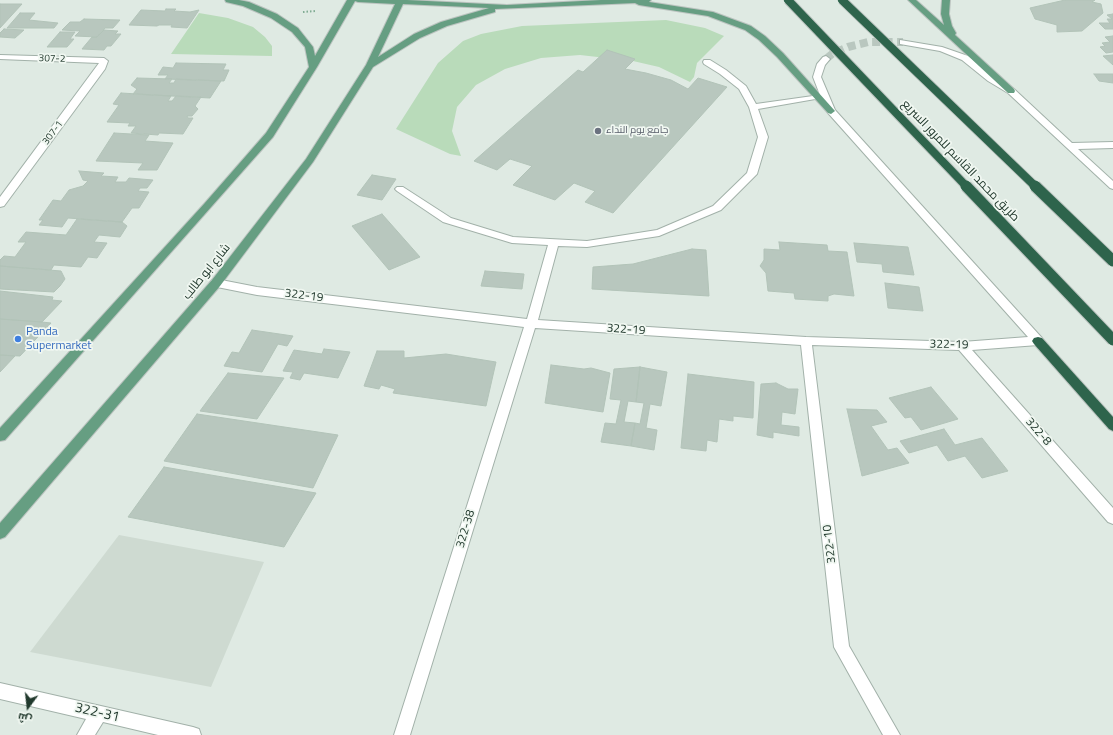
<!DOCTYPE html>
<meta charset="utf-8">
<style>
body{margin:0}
#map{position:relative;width:1113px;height:735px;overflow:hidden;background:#dfeae3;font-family:"Titillium Web",Cairo,sans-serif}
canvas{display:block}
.north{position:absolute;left:8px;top:687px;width:40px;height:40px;-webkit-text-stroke:3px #f0f7f1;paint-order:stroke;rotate:195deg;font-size:11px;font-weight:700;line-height:16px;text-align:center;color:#21392d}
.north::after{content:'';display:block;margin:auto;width:14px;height:18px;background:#21392d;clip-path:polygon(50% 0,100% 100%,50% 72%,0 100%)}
</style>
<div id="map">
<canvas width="1113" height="735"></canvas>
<div class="north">ش</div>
</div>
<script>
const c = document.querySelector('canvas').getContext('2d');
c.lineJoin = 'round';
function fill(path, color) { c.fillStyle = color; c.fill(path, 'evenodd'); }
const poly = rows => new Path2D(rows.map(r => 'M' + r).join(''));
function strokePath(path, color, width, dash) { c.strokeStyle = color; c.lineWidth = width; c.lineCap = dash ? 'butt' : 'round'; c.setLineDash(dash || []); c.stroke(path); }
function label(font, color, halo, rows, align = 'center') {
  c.font = font + ' "Titillium Web",Cairo,sans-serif'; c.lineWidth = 3.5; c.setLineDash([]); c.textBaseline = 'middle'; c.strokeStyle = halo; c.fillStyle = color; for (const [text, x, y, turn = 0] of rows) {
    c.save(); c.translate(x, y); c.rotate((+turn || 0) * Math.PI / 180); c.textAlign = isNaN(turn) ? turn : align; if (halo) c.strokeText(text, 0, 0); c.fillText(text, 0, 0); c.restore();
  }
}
fill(poly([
 [119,535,264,562,211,687,30,652]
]), '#cedad1');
fill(poly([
 [199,13,228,18,253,27,265,37,272,46,272,56,171,54],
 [666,20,705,28,724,36,697,63,694,77,690,82,659,67,633,61,580,55,541,58,505,69,476,85,457,107,452,131,461,156,450,154,396,129,438,63,463,41,481,34,522,26]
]), '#b9dbba');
const building = poly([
 [1065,0,1095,0,1092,2,1101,4,1103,13,1082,31,1057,32,1057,25,1035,19,1030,8,1065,0],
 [0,4,22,4,0,28,0,4],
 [166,9,176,9,174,11,190,12,199,10,187,28,171,27,172,25,159,25,157,26,129,25,141,10,165,11,166,9],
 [20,13,35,13,29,20,58,23,54,28,7,28,20,13],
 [1113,14,1113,29,1105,29,1099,23,1110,23,1107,19,1112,19,1107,15,1113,14],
 [84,19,120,20,113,28,105,28,97,37,75,36,80,31,62,30,70,22,80,22,84,19],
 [4,29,24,30,15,38,0,37,0,33,4,29],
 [104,30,118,31,115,34,121,34,111,46,107,46,104,50,82,49,92,37,97,37,104,30],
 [60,32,75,32,70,39,74,39,67,47,47,47,60,32],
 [1113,36,1113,52,1106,53,1100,47,1105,46,1102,43,1110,42,1105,37,1113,36],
 [607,50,635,59,625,69,646,73,671,80,688,89,698,78,727,87,613,213,585,202,595,191,574,183,555,200,513,185,532,166,510,159,497,170,474,161,578,70,583,72,607,50],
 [1113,55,1113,65,1103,56,1113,55],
 [176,63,226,64,223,70,229,70,224,81,165,79,168,75,158,75,163,67,173,68,176,63],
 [1094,74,1113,74,1113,83,1099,81,1094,74],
 [137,78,172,79,169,83,174,83,176,79,221,81,210,98,133,94,137,89,131,85,137,78],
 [121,93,171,96,168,101,172,101,176,96,201,97,195,106,198,109,192,116,187,116,188,118,193,118,183,134,159,133,158,135,131,133,136,126,128,126,130,123,107,122,119,105,113,104,121,93],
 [114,133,149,135,145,141,173,143,157,170,138,170,143,163,96,161,114,133],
 [79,171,104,173,101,176,118,177,115,182,126,182,129,178,153,180,147,188,140,188,138,191,149,192,139,208,132,208,122,222,68,218,62,227,39,225,43,220,39,220,53,200,61,201,69,190,83,186,88,181,83,180,79,171],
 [372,175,396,179,382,200,357,195,372,175],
 [382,214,420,257,389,270,352,226,382,214],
 [77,219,122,222,127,226,120,237,99,235,94,242,107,243,97,258,88,257,81,267,54,265,51,270,0,266,0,260,4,256,15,257,26,242,18,242,26,232,66,235,77,219],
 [779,242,827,245,828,251,847,252,854,296,834,294,828,296,828,301,795,299,794,293,768,291,766,273,760,266,764,260,764,249,780,250,779,242],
 [854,243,908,247,914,275,883,272,882,264,857,262,854,243],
 [692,249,706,250,709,296,592,289,593,267,633,264,692,249],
 [0,266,61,271,65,279,60,286,54,292,0,289,0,266],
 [485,271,524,274,522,289,481,286,485,271],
 [885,283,919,287,923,311,888,308,885,283],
 [0,291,53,297,52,300,62,301,42,322,0,319,0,291],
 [0,319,42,322,51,323,20,356,0,355,0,319],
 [252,330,293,336,287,346,278,344,262,372,224,366,232,352,239,353,252,330],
 [324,349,350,352,338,378,304,373,300,380,290,378,293,372,283,371,294,350,322,354,324,349],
 [377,351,404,351,404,358,446,354,496,362,486,406,393,393,395,389,381,385,379,389,364,386,377,351],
 [0,355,15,356,0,372,0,355],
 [551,365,584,369,591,368,610,373,603,412,545,403,551,365],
 [640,367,667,372,661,406,650,404,646,428,657,430,654,450,631,446,635,423,640,424,644,403,636,402,640,367],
 [640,367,636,402,628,401,624,422,635,423,631,446,601,442,605,423,616,424,621,400,610,399,614,369,640,367],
 [228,373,284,378,257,419,200,411,228,373],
 [688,374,754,382,753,418,733,416,733,421,719,419,717,442,707,440,706,451,681,448,688,374],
 [776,383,788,389,798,389,795,414,782,412,781,425,799,427,799,436,773,432,773,438,757,435,761,384,776,383],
 [931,387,958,419,921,430,911,417,905,418,889,398,931,387],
 [847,409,877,410,887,422,871,426,888,450,897,448,909,463,862,476,847,409],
 [197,414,338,435,313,488,164,461,197,414],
 [944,429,955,445,982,438,1008,471,982,478,965,456,948,461,937,445,909,453,900,441,944,429],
 [164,467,316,493,284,547,128,517,164,467]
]);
fill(building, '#b8c7be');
strokePath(building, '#b2c3b8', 1);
strokePath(poly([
 [826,59,832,54,848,47,868,42,903,42]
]), '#b9c7bf', 8, [8, 4.5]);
const minor = poly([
 [900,40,942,47,968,56,994,77,1014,89,1072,143,1113,142,1113,148,1078,149,1113,181,1113,189,1110,188,1008,93,988,81,962,60,940,51,900,44,900,40],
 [0,55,104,58,108,61,105,69,4,206,0,207,0,197,99,63,0,59,0,55],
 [826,56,830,59,825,65,821,77,835,110,1042,338,1044,341,1042,344,1038,345,972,350,1113,508,1113,524,1108,522,959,350,812,345,849,646,900,735,883,735,834,647,801,345,535,328,410,735,394,735,524,327,257,295,212,286,210,283,212,280,216,279,257,287,527,319,548,245,512,243,443,222,397,191,395,189,397,187,403,187,451,218,513,237,587,241,657,230,713,206,747,173,758,137,749,107,739,89,720,74,704,64,703,62,704,60,710,60,726,70,746,86,756,104,820,95,813,77,817,64,823,57,826,56],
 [821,98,828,113,1028,337,962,342,806,337,538,320,558,246,587,247,659,236,721,210,757,174,768,137,758,109,821,98],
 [0,683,193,727,199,729,201,735,158,735,103,722,95,735,77,735,86,719,0,699,0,683]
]);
const major = poly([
 [225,0,239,0,249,2,277,14,298,28,313,47,315,56,347,0,407,0,507,5,601,0,651,0,649,2,713,12,751,26,765,36,783,53,835,111,831,114,828,113,777,57,759,40,745,30,708,16,639,5,635,3,495,9,495,12,447,26,420,38,373,67,313,162,220,286,5,537,0,539,0,523,212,280,306,159,366,65,395,4,358,2,355,1,317,67,273,137,5,440,0,441,0,428,204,204,266,133,309,67,305,47,292,32,271,18,243,6,226,2,225,0],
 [403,4,489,8,441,22,414,34,378,57,403,4],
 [908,0,916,0,944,25,941,14,942,0,950,0,949,14,952,26,956,33,955,35,1014,89,1015,91,1014,93,1008,93,908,0]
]);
const highway = poly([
 [1038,337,1042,338,1113,417,1113,431,1109,429,1034,344,1032,341,1034,338,1038,337]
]);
strokePath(minor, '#a2b1a9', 2);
strokePath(major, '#bcc4c0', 2);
strokePath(highway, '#bcc4c0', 2);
strokePath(poly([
 [303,12,316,11]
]), '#81ac94', 2, [1.5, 2]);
fill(minor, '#fff');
fill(major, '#669e82');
fill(highway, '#2e644c');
const highwayBridgeFar1 = poly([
 [788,0,967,187],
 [842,0,1036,187]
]);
const highwayBridge = poly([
 [966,186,1113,340],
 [1035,186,1113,261]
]);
strokePath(highwayBridgeFar1, '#bcc4c0', 10, []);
strokePath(highwayBridge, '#bcc4c0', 13, []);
strokePath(highwayBridgeFar1, '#2e644c', 8);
strokePath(highwayBridge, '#2e644c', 11);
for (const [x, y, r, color] of [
 [598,131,4,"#6b7280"],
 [18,339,4,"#3f7fe0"]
]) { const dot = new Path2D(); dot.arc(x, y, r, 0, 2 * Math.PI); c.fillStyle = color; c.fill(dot); strokePath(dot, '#f0f7f1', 1.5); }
label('10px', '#21392d', '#f0f7f1', [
 ["307-2",52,59,2],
 ["307-1",53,133,-53]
]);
label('10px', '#5b616d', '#f0f7f1', [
 ["جامع يوم النداء",606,131]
], 'left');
label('12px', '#21392d', '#f0f7f1', [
 ["طريق محمد القاسم للمرور السريع",960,161,46],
 ["شارع ابو طالب",207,272,-51],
 ["322-19",304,296,7],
 ["322-19",626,330,4],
 ["322-19",949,345,1],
 ["322-8",1038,432,49],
 ["322-38",466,529,-73],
 ["322-10",830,544,-97]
]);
label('12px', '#366cbe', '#f0f7f1', [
 ["Panda",26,332],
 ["Supermarket",26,346]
], 'left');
label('14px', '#21392d', '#f0f7f1', [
 ["322-31",97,713,13]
]);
</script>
